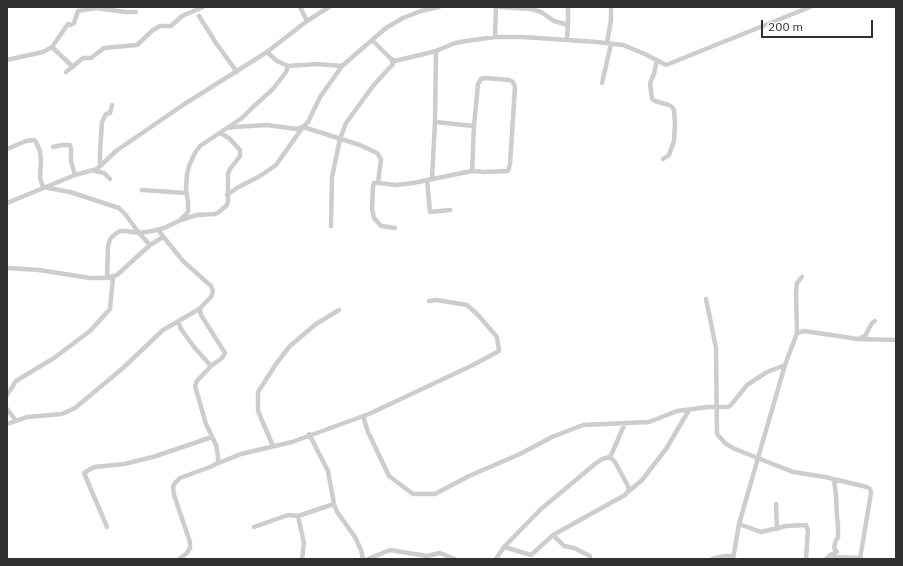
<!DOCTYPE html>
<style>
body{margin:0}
#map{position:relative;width:903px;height:566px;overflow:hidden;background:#fff;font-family:"IBM Plex Sans",sans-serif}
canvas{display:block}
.frame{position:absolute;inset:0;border:8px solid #303030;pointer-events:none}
.scale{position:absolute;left:761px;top:20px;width:112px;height:18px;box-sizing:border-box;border:2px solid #303030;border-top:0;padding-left:5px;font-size:12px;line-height:14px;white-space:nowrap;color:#303030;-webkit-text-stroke:3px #fff;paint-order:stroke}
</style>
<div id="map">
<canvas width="903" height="566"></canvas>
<div class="frame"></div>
<div class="scale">200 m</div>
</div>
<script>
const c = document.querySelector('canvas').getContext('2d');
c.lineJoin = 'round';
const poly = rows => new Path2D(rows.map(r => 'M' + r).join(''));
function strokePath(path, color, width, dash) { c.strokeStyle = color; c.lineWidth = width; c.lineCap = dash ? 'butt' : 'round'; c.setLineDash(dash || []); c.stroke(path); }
strokePath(poly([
 [300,7,307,21],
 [500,7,531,9,541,12,554,21,568,25,567,39],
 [199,16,216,43,237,72],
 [568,25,568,7],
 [495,37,496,7],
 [372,40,386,28,403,18,421,11,439,7],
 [607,43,611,20,611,7],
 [52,47,73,67],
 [436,51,435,122,474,126],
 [267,52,277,61,288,66,317,64,342,66,372,40,389,57,395,61,436,51,455,43,466,41,495,37,523,37,597,42,623,45,645,54,666,65,810,7],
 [7,60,43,52,52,47,68,24,71,25,74,23,78,11,96,8,125,12,136,12],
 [657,60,654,74,650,83,652,99,655,101,669,105,672,107,674,110,675,124,674,141,669,155,663,159],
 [66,72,83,58,91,58,104,48,137,45,153,30,160,26,171,26,182,16,203,7],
 [602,83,611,44],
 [228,128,235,127,267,125,296,129,303,127,308,122,320,97,342,66],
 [53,147,62,145,70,145,71,149,71,161,75,175],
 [7,149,26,141,34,140,36,142,40,151,41,161,40,178,43,187,70,192,119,208,125,214,139,233,150,245],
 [100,165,100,152,102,122,106,114,110,113,112,105],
 [95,171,104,173,110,179],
 [432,179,435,122],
 [427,180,430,212,450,210],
 [378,183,396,185,413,183,472,171,484,172,508,171,510,164,515,87,513,82,509,80,485,78,481,79,478,84,474,126,472,171],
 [142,190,186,193],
 [227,195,237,188,260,176,276,165,303,127,360,145,377,153,381,159,378,183,374,183,373,186,372,209,374,218,381,226,395,228],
 [7,203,75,175,97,169,116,151,183,105,267,52,307,21,329,7],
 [181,220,197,215,215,214,219,212,227,205,228,201,228,174,230,169,240,156,240,150,229,138,220,133],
 [331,226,332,177,340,139,346,123,373,86,393,64,391,59],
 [158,230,183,261,211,286,213,291,211,297,201,307,200,311,201,315,225,353,222,358,211,366,197,381,195,386,206,424,216,445,218,456,218,462,216,464,210,467,180,478,175,483,173,487,174,495,190,542,190,548,187,553,179,559],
 [7,268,39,270,90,278,107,278,117,275,150,245,163,237],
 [107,278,108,246,110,239,114,235,120,231,126,231,139,233,152,231,164,228,179,221,188,212,188,202,186,189,187,174,189,166,195,153,200,146,242,118,253,107,273,89,286,72,288,66],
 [706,299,716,348,717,434,726,444,735,449,793,472,825,477,867,487,870,489,871,493,860,559],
 [178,321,181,329,194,347,211,366],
 [797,333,796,293,797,283,802,277],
 [860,338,865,336,872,323,875,321],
 [7,395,16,381,54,358,90,331,110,309,113,277],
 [7,409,16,421],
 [363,416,368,432,389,476,413,494,435,494,469,476,520,454,552,437,583,425,649,422,677,411,708,407,728,407,731,405,747,385,767,372,785,365],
 [7,424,27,417,62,414,75,408,123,368,163,330,201,308],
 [309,434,328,471,334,504,337,512,355,537,361,550,363,559],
 [273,446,258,411,258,392,276,364,290,346,316,324,339,310],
 [216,464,241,454,292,442,369,414,473,365,499,351,497,337,478,315,467,305,437,300,429,301],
 [628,492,642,480,666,449,689,410],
 [776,504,777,529],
 [298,516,304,543,302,559],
 [739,524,761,532,786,526,806,525,808,531,806,559],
 [107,527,84,473,94,467,124,464,153,457,212,437],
 [254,527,288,515,298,516,334,504],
 [553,535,564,546,574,548,590,556,590,559],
 [504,547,531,555,553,535,625,495,629,490,628,486,615,462,610,457],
 [830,555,835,557,861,558],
 [368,559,390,550,427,556,440,553,455,559],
 [496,559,504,547,541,509,595,464,602,459,610,457,613,451,625,423],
 [712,559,724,556,733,556],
 [733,559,739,524,758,458,785,365,797,333,804,331,858,339,896,340],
 [826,559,830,555,837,552,834,548,836,540,838,538,838,525,837,517,836,495,834,480]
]), '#cdcdcd', 4.5);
</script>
